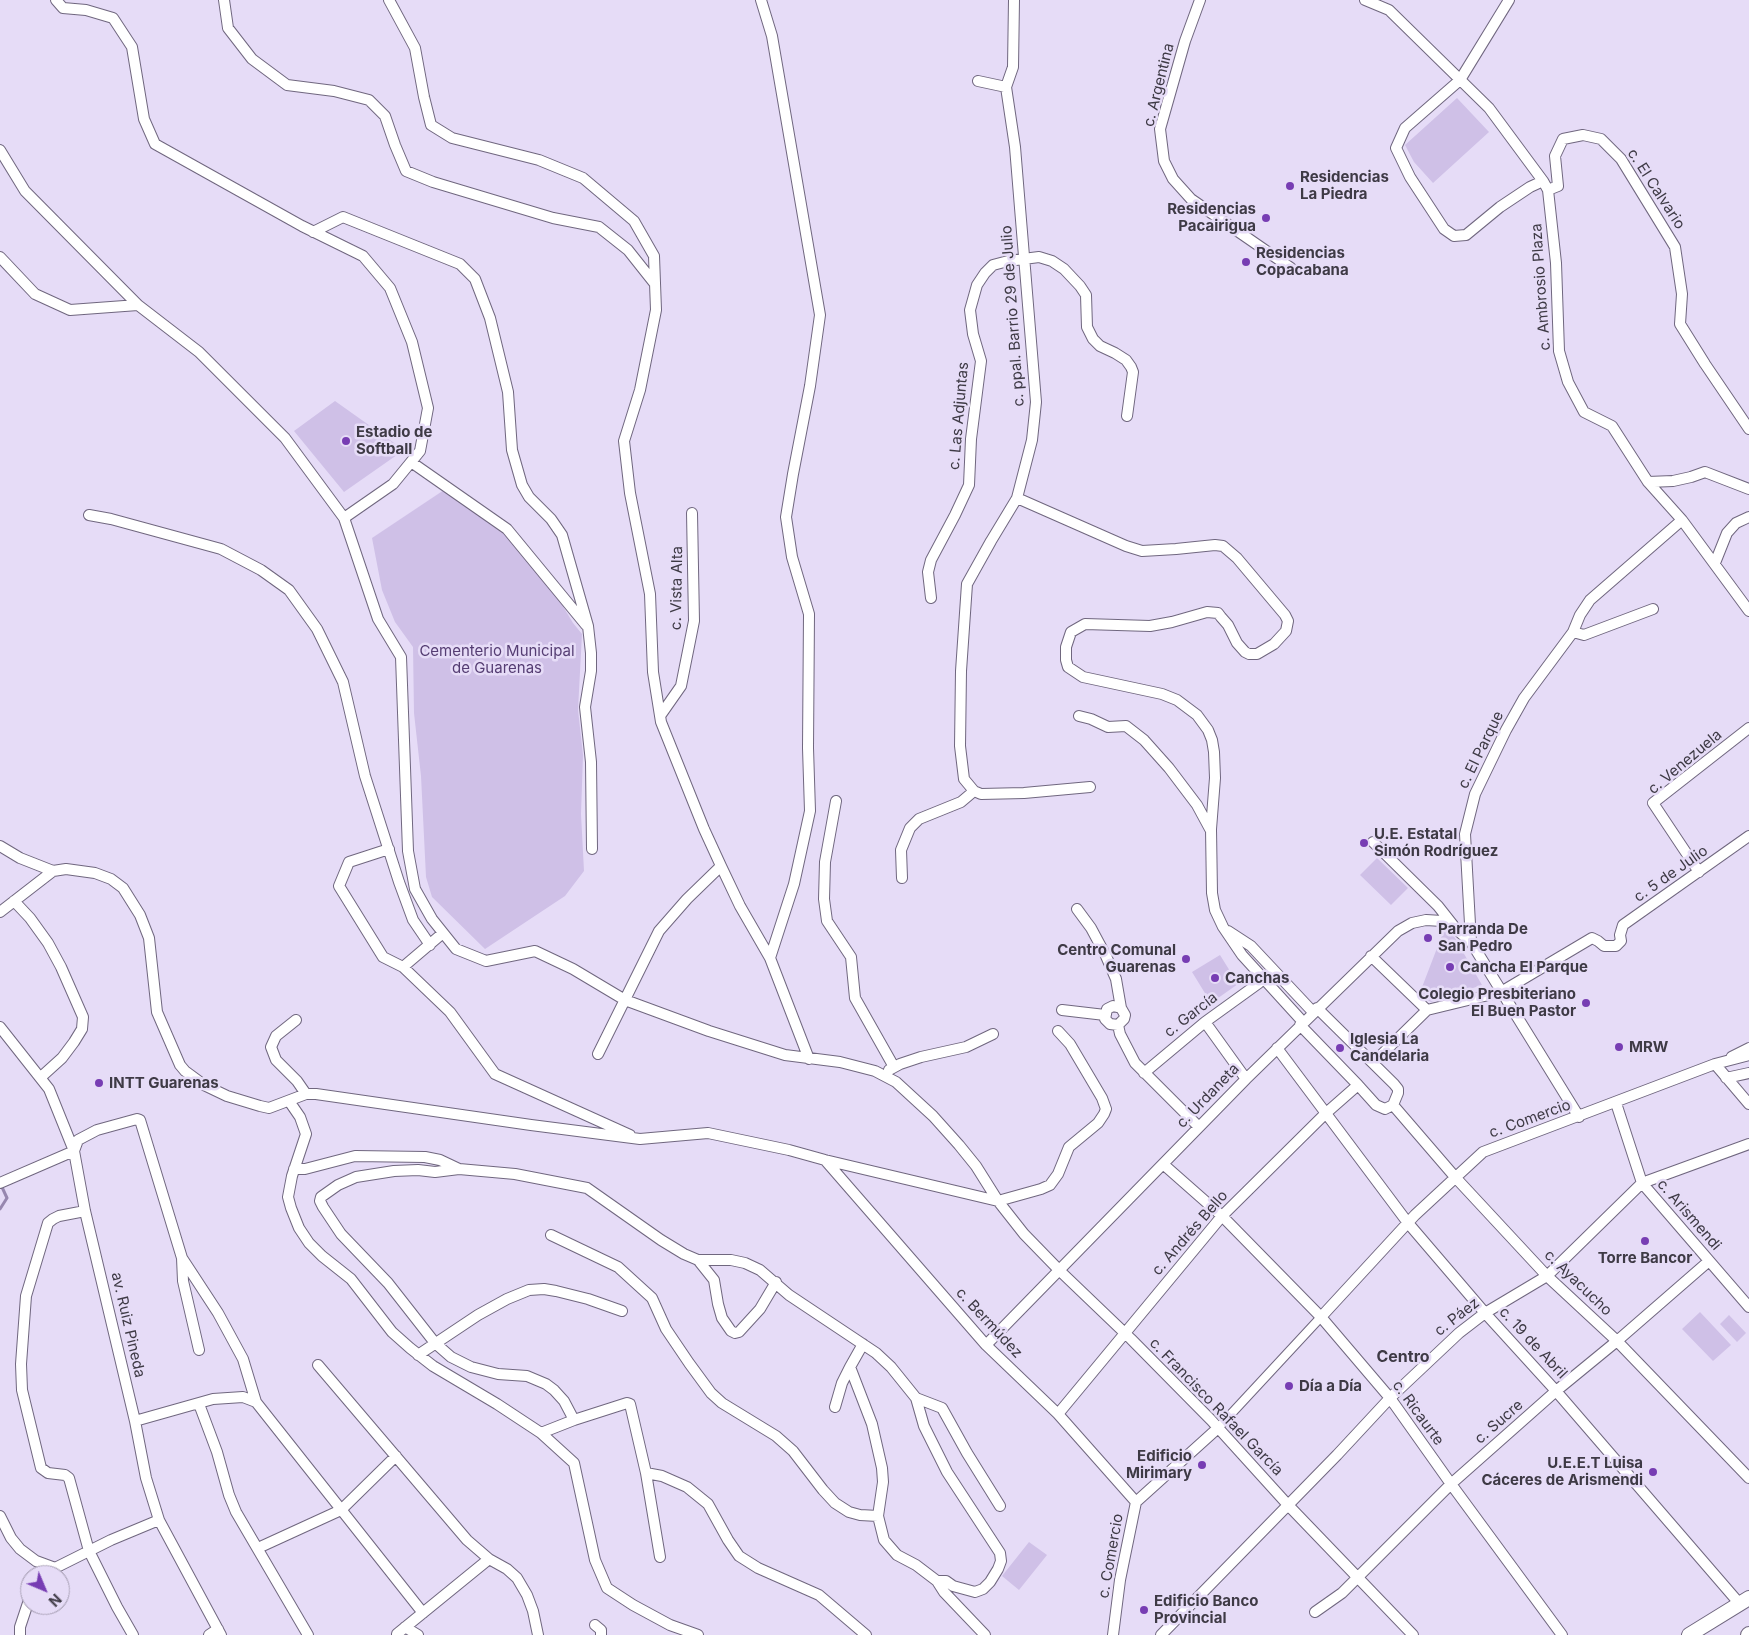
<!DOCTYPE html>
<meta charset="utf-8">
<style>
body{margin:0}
#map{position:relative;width:1749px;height:1635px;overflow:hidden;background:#e6dcf7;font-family:Inter,sans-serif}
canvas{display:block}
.north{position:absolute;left:20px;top:1565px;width:50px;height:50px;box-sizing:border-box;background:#e6dcf7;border:1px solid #a39bb0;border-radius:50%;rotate:135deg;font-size:14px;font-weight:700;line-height:20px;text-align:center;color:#3e3a45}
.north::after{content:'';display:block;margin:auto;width:18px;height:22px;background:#773db3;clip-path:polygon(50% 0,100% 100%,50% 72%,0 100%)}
</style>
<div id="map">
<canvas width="1749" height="1635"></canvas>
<div class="north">N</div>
</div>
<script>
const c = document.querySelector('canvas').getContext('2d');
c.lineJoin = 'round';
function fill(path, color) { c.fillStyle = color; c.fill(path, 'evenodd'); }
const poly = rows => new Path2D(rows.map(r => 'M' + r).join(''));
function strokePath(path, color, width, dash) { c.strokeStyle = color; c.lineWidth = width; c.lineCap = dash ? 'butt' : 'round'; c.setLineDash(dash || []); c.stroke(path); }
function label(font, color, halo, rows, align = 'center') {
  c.font = font + ' Inter,sans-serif'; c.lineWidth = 5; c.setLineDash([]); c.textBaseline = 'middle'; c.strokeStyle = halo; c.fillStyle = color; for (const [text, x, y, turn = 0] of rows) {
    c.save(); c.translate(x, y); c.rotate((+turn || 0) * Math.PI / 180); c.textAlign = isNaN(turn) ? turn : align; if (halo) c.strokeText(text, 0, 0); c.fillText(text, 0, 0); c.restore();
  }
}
fill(poly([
 [1457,98,1489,132,1433,183,1414,162,1405,145],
 [335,401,404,450,344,492,294,431],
 [444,490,499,528,552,588,573,623,582,634,578,710,583,755,581,814,584,871,565,896,485,949,432,897,426,877,421,776,414,713,413,647,395,622,382,590,372,538],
 [1377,858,1408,888,1391,905,1360,875],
 [1444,930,1452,933,1482,985,1431,1002,1419,995],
 [1220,955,1238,984,1211,1003,1192,972],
 [1700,1312,1731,1345,1713,1361,1682,1329],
 [1729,1315,1746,1333,1737,1342,1720,1324],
 [1029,1542,1047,1555,1019,1590,1002,1576]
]), '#cfc0e7');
strokePath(poly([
 [0,1209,7,1198,1,1185]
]), '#9787af', 3);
const pedestrian = poly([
 [1731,1056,1749,1047],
 [1218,1428,1321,1317]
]);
const minor = poly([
 [56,0,63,8,86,10,113,18,132,47,144,119,155,144,302,226,363,256,390,288,412,342,428,408,420,451,393,484,344,518],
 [224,0,228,28,252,59,287,85,334,91,369,100,385,116,395,145,406,171,433,182,553,218,599,227,628,250,655,284],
 [389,0,415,48,424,97,431,125,452,138,539,160,583,178,634,221,654,256,656,310,640,390,624,441,630,493,650,594,653,672,661,722,704,829,721,866,740,906,770,958,809,1059],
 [761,0,772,36,820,315,810,386,793,474,786,517,792,557,809,614,808,748,810,811,794,884,770,958],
 [1014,0,1013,67,1006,87,1015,147,1036,402,1032,440,1017,498,1126,546,1142,551,1176,549,1215,545,1223,546,1237,558,1285,615,1288,621,1286,631,1274,644,1257,654,1249,654,1245,652,1237,643,1228,625,1221,617,1218,613,1207,612,1172,622,1150,626,1085,624,1071,632,1066,647,1066,660,1068,667,1083,677,1162,694,1177,700,1197,715,1208,730,1212,740,1214,752,1215,778,1211,829,1212,893,1215,910,1223,927,1242,955,1303,1022],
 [1200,0,1185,41,1160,129,1164,161,1173,179,1191,199,1291,268],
 [1365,0,1389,10,1489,108,1543,181,1548,190,1556,263,1559,351,1568,382,1584,412,1612,426,1648,482,1682,520,1749,611],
 [1509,0,1460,80,1405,128,1396,148,1410,177,1444,229,1454,236,1466,235,1500,207,1530,187,1543,181],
 [978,81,1006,87],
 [0,150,25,191,138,305,199,352,285,438,344,518,378,619,401,657,408,851,415,889,432,919,456,949,486,961,535,951,573,969,625,1000,709,1031,785,1055,840,1062,875,1071,896,1082,933,1116,959,1145,976,1166,998,1201,1024,1234,1060,1271,1131,1339,1211,1420,1288,1505,1413,1635],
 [1548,190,1558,186,1555,156,1563,139,1583,135,1601,139,1621,159,1675,247,1682,294,1680,324,1705,364,1749,429],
 [313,232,343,217,460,264,475,279,490,318,508,392,512,450,522,485,529,497,551,519,562,535,588,626,591,653,591,671,585,707,591,762,592,849],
 [0,257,35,294,70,310,138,305],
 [411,462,507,529,586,625],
 [1648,482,1673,481,1691,477,1705,472,1749,489],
 [1017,498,991,541,967,584,961,671,960,746,964,779,974,791,981,794,1024,793,1090,787],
 [89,515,111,519,221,549,261,570,289,590,317,629,343,682,365,776,399,882,413,920,430,945],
 [1715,563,1727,533,1736,523,1749,517],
 [931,598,928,572,931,560,955,515,969,485,971,439,981,361,973,334,970,310,977,285,985,273,993,265,1008,261,1039,257,1052,261,1064,269,1080,286,1086,295,1087,327,1093,339,1100,346,1115,353,1126,360,1131,367,1133,372,1127,416],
 [1573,632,1584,635,1653,609],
 [660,716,681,686,694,621,692,513],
 [1079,716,1091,719,1108,727,1126,726,1144,740,1169,768,1197,805,1210,829],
 [836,801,825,862,824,899,827,921,851,957,855,998,894,1067],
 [1373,842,1438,906,1453,925],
 [0,846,20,858,53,871],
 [389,849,349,862,339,886,383,957,403,967,450,1012,495,1074,630,1135],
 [1699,872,1653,803,1749,728],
 [902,878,901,850,910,828,919,819,961,802,974,791],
 [14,901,30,918,48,943,61,967,83,1017,82,1029,74,1042,62,1058,41,1077],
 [1077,909,1091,928,1106,956,1116,979,1121,1008,1125,1015,1124,1019,1118,1025,1110,1024,1105,1019,1107,1009,1113,1006,1121,1008],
 [0,912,53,871,66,869,95,873,111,879,123,888,140,915,149,938,157,1012,180,1065,185,1071,204,1085,227,1096,260,1106,269,1108,306,1094,316,1094,531,1125,640,1139,708,1133,789,1150,825,1160,998,1201,1041,1189,1050,1185,1058,1174,1069,1147,1098,1123,1104,1114,1106,1109,1102,1098,1070,1044,1058,1031],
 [1228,931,1251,946,1313,1012],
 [1371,956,1427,1010],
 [403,967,443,933],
 [1062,1010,1105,1015],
 [296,1020,276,1036,271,1047,276,1060,297,1081,306,1094],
 [1205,1022,1246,1079],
 [1118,1025,1120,1034,1135,1063,1199,1127],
 [1300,1025,1358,1085,1376,1105,1385,1109,1393,1105,1398,1093,1398,1089,1394,1084,1317,1008],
 [0,1027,49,1089,74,1151,85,1211,135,1421,146,1478,159,1520,221,1635],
 [1277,1048,1408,1223,1485,1313,1556,1391,1739,1603],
 [598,1054,659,931,687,899,721,866],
 [1373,1063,1427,1010,1501,992,1592,938,1598,941,1604,946,1616,946,1621,941,1620,935,1623,925,1749,836],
 [1715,1064,1749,1104],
 [889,1070,900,1064,921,1057,966,1047,993,1034],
 [1144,1073,1205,1022,1259,983],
 [1726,1078,1749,1073],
 [289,1101,300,1117,306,1134,292,1176,288,1197,291,1208,299,1228,309,1243,322,1256,351,1279,392,1332,410,1348,433,1366,497,1404,541,1433,574,1463,595,1560,607,1588,633,1605,670,1625,698,1635],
 [1616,1103,1642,1183,1749,1307],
 [1393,1105,1455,1177,1547,1276,1617,1341,1749,1478],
 [1579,1117,1471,942,1465,834,1475,794,1506,730,1524,698,1573,632,1580,615,1590,600,1682,520],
 [825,1160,986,1345,1058,1414,1136,1502],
 [1163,1164,1222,1216,1321,1317,1390,1398,1451,1484,1562,1635],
 [294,1169,305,1169,355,1156,425,1157,440,1160,459,1169],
 [0,1183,74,1151,78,1140,97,1130,137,1119,140,1120,182,1258,218,1313,243,1359,256,1402],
 [85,1211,59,1216,53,1219,48,1223,26,1296,21,1364,22,1390,41,1468,48,1473,65,1475,69,1478,89,1551,117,1607,133,1635],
 [551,1235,618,1267,652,1298,666,1329,689,1363,711,1393,722,1403,776,1436,793,1451,823,1490,835,1503,849,1512,860,1515,878,1516],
 [182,1258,183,1281,199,1350],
 [698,1260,714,1280,718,1304,722,1318,731,1331,735,1333,739,1332,760,1309,776,1282],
 [1321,1317,1415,1215,1483,1152,1715,1064,1749,1055],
 [863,1344,850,1367,872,1424,882,1468,883,1482,878,1516,884,1540,897,1555,916,1565,937,1581,944,1592,985,1635],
 [986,1345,1246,1079,1398,931,1412,923,1426,920,1442,921,1457,930,1471,942],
 [418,1355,478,1315,507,1299,529,1290,544,1289,556,1291,588,1299,622,1311],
 [318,1365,467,1540,489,1559,507,1569,517,1578,527,1595,533,1611,538,1635],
 [916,1398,942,1408,967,1453,1000,1506],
 [199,1404,217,1452,229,1495,236,1512,308,1635],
 [835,1407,842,1383,850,1367],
 [1058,1414,1222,1216,1325,1114,1358,1085],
 [574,1420,564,1401,554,1390,546,1384,527,1376,498,1374,471,1367,451,1357,435,1343,388,1283,341,1234,323,1207,320,1201,321,1197,338,1185,356,1177,394,1171,418,1170,435,1172,459,1169,515,1174,587,1188,661,1240,684,1254,698,1260,731,1260,745,1263,760,1270,789,1295,876,1353,891,1367,916,1398,924,1426,947,1472,1000,1553,1001,1561,998,1569,990,1582,983,1589,975,1592,953,1586,946,1581,937,1581],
 [135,1421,213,1399,243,1397,256,1402,423,1613],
 [541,1433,574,1420,627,1403,630,1404,646,1473,660,1557],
 [646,1473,662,1476,687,1487,708,1504,728,1540,739,1556,758,1568,819,1595,866,1635],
 [0,1516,11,1538,20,1549,36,1561,55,1568,111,1540,159,1520],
 [258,1548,341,1510,396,1456],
 [1315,1612,1342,1593,1451,1484,1556,1391,1617,1341,1709,1261],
 [595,1625,601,1630,601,1635],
 [405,1627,418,1635],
 [397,1634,489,1559],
 [20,1635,20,1627,30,1597],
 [209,1635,218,1629],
 [1113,1635,1120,1580,1136,1502,1218,1428],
 [1161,1635,1337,1455,1390,1398,1459,1333,1485,1313,1547,1276,1642,1183,1749,1144]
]);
const secondary = poly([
 [1689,1635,1749,1598],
 [1748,1635,1749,1634]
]);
strokePath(pedestrian, '#70677f', 10);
strokePath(minor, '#70677f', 12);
strokePath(secondary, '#70677f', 16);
strokePath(pedestrian, '#fff', 8);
strokePath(minor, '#fff', 10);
strokePath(secondary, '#fff', 14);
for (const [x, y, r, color] of [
 [1290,186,5,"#773db3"],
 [1266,218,5,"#773db3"],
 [1246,262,5,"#773db3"],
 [346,441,5,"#773db3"],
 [1364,843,5,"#773db3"],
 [1428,938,5,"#773db3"],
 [1186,959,5,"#773db3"],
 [1450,967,5,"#773db3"],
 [1215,978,5,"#773db3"],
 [1586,1003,5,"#773db3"],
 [1619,1047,5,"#773db3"],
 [1340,1048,5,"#773db3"],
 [99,1083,5,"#773db3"],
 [1645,1241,5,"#773db3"],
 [1289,1386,5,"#773db3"],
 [1202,1465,5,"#773db3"],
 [1653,1472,5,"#773db3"],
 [1144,1610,5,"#773db3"]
]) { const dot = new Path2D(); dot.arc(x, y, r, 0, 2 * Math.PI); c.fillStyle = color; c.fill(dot); strokePath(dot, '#e6dcf7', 2); }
label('15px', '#3e3a45', '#e6dcf7', [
 ["c. Argentina",1159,85,-76],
 ["c. El Calvario",1656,189,57],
 ["c. Ambrosio Plaza",1541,287,-94],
 ["c. ppal. Barrio 29 de Julio",1013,316,-94],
 ["c. Las Adjuntas",959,416,-85],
 ["c. Vista Alta",677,588,-89],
 ["c. El Parque",1481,750,-64],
 ["c. Venezuela",1685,762,-40],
 ["c. 5 de Julio",1671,874,-35],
 ["c. García",1191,1015,-38],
 ["c. Urdaneta",1208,1096,-46],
 ["c. Comercio",1530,1119,-20],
 ["c. Arismendi",1689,1215,49],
 ["c. Andrés Bello",1190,1233,-49],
 ["c. Ayacucho",1578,1283,44],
 ["c. Páez",1457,1317,-38],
 ["c. Bermúdez",989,1323,47],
 ["av. Ruiz Pineda",128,1325,77],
 ["c. 19 de Abril",1533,1343,47],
 ["c. Francisco Rafael García",1216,1407,46],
 ["c. Ricaurte",1418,1413,54],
 ["c. Sucre",1499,1422,-41],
 ["c. Comercio",1111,1556,-80]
]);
label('bold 15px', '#3e3a45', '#e6dcf7', [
 ["Residencias",1300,177],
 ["La Piedra",1300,194],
 ["Residencias",1256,209,"right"],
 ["Pacairigua",1256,226,"right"],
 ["Residencias",1256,253],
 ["Copacabana",1256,270],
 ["Estadio de",356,432],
 ["Softball",356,449],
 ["U.E. Estatal",1374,834],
 ["Simón Rodríguez",1374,851],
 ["Parranda De",1438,929],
 ["San Pedro",1438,946],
 ["Centro Comunal",1176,950,"right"],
 ["Guarenas",1176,967,"right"],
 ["Cancha El Parque",1460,967],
 ["Canchas",1225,978],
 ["Colegio Presbiteriano",1576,994,"right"],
 ["El Buen Pastor",1576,1011,"right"],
 ["Iglesia La",1350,1039],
 ["Candelaria",1350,1056],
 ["MRW",1629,1047],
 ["INTT Guarenas",109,1083],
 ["Torre Bancor",1645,1258,"center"],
 ["Día a Día",1299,1386],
 ["Edificio",1192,1456,"right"],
 ["Mirimary",1192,1473,"right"],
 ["U.E.E.T Luisa",1643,1463,"right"],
 ["Cáceres de Arismendi",1643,1480,"right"],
 ["Edificio Banco",1154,1601],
 ["Provincial",1154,1618]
], 'left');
label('15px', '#553d73', '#e6dcf7', [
 ["Cementerio Municipal",497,651],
 ["de Guarenas",497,668]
]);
label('bold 16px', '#3e3a45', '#e6dcf7', [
 ["Centro",1403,1357]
]);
</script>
